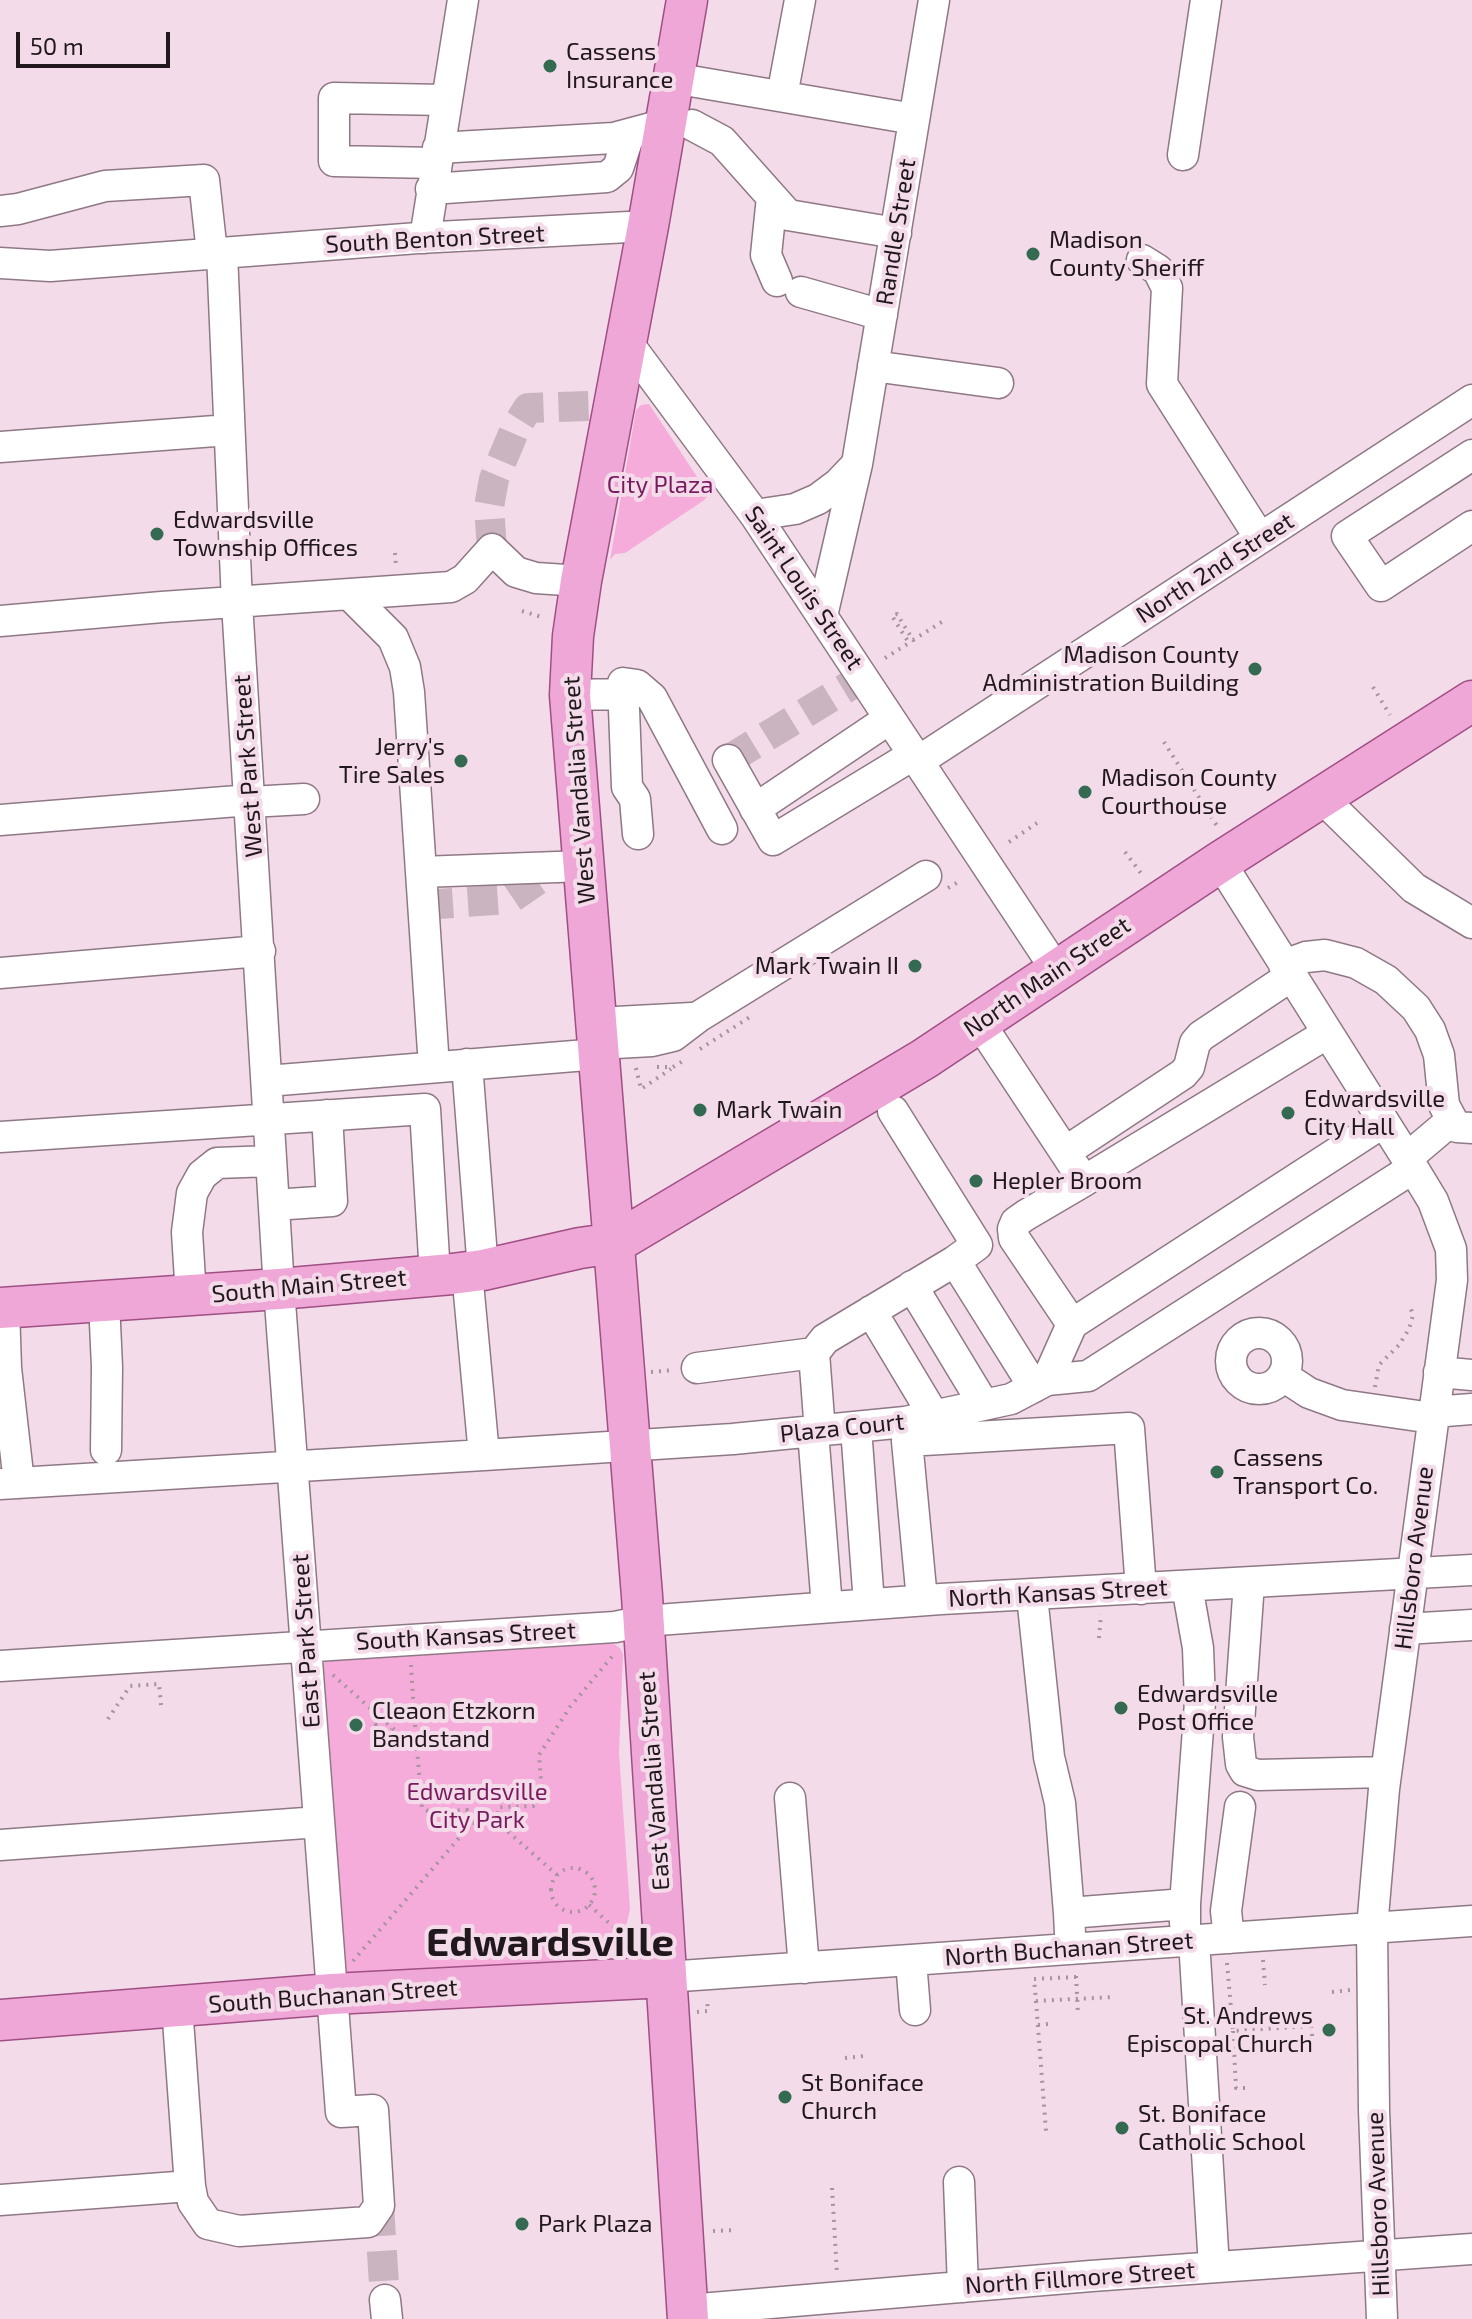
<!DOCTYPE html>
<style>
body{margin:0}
#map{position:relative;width:1472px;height:2319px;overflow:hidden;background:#f4dbe9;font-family:"Exo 2",sans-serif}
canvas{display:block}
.scale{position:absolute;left:16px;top:32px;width:154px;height:36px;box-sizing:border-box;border:4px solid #20181d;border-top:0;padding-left:10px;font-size:24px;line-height:28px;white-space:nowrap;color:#20181d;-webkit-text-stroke:6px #f4dbe9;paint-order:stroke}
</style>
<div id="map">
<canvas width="1472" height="2319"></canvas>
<div class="scale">50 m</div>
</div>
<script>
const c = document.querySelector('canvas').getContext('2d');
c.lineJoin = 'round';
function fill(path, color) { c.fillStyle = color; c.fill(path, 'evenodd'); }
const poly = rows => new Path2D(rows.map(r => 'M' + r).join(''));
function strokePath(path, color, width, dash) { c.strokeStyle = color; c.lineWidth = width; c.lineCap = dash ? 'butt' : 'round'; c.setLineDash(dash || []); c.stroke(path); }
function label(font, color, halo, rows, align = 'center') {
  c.font = font + ' "Exo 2",sans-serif'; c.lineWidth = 8; c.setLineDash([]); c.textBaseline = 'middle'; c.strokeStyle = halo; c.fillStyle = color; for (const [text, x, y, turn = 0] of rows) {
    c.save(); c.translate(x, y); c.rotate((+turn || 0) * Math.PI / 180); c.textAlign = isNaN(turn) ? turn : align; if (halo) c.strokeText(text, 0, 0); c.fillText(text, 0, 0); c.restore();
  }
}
fill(poly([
 [649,404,709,495,703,501,625,553,615,554,610,560,636,410,641,405],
 [605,1644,614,1644,620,1648,623,1654,619,1753,630,1909,627,1923,617,1939,594,1953,568,1960,352,1975,344,1973,322,1666,325,1661]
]), '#f6acda');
strokePath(poly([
 [492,549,489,507,494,479,516,427,528,408,615,405],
 [728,760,864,677],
 [423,905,510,899,558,866],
 [379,2206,385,2300]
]), '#cab4c0', 30, [30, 15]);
const minor = poly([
 [673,78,914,119],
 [782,96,800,0],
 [692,125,722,141,788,215,896,233],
 [438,148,614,138,666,124],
 [1183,155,1206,0],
 [435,163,334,161,334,98,446,100],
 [431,189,607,177,618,168,629,135],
 [772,197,766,255,777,281],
 [0,211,18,209,105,186,204,180,212,253],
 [425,238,463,0],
 [1142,260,1158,270,1167,288,1162,384,1260,538],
 [0,263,50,266,418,238,648,226],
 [801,292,882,315],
 [627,342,755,515,1057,971],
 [873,366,998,383],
 [0,447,229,430],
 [1472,455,1347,536,1381,586,1472,526],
 [755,515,795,509,818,499,838,484,857,464],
 [351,596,393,638,405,667,409,692,434,1067],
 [822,616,857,464,934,0],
 [0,621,162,607,451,587,465,579,492,549,516,572,536,578,581,581],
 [570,695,624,694],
 [728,760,773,840,913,755],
 [917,762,1472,400],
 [1321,797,1414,888,1472,923],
 [250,802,304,799],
 [755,809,889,719],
 [0,820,250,800],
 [638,834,635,799,627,787,623,683,637,685,652,698,722,829],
 [1220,862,1413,1168,1433,1201,1451,1249,1452,1280,1384,1789,1372,1928,1374,2110,1382,2319],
 [421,872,584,866],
 [1284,965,1306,957,1325,955,1356,963,1386,980,1416,1008,1430,1030,1439,1055,1444,1105,1452,1120,1457,1127,1472,1128],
 [0,973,260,951],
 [979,1022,1084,1181,1026,1215,1016,1222,1013,1229,1014,1238,1072,1324],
 [597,1023,692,1018],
 [598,1044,652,1041,673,1036,698,1017,926,876],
 [467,1064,483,1270],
 [267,1081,599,1054],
 [893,1111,977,1245,955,1261],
 [0,1137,425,1109,435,1275],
 [1065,1152,1183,1074,1189,1067,1195,1043,1201,1036,1291,976],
 [1407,1158,1452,1120],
 [1084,1181,1328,1033],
 [274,1205,332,1201,327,1115],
 [912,1286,984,1405],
 [191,1296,187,1232,192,1193,202,1175,217,1163,271,1161],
 [104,1302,107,1367,106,1450],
 [4,1308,6,1368,19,1483],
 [871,1311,934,1416],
 '1231 1361a28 28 0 1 1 56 0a28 28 0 1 1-56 0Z',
 [814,1353,825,1339,955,1261,1034,1387],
 [697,1368,814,1353,820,1432],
 [1439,1372,1472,1375],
 [1283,1376,1309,1393,1342,1405,1432,1418],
 [1047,1380,1072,1324,1384,1122],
 [1433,1412,1472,1409],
 [856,1428,869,1604],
 [813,1432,827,1607],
 [484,1455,733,1439,905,1422,1011,1399,1047,1380,1088,1376,1413,1168],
 [0,1484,484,1455,467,1272],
 [1249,1583,1238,1737,1241,1764,1245,1771,1258,1775,1386,1772],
 [1032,1596,1049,1757,1060,1803,1069,1913],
 [922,1600,907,1441,1129,1428,1141,1589],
 [1405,1629,1472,1625],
 [0,1666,615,1627,644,1621,941,1599,1472,1570],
 [790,1798,804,1968],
 [0,1845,319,1822],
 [1185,1904,1200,1702,1198,1648,1187,1586],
 [1070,1934,1069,1913,1185,1904,1185,1923],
 [1229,1938,1226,1911,1240,1807],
 [1194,1940,1214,2267],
 [911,1961,915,2010],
 [666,1977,1472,1921],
 [177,2006,190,2186,193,2202,208,2224,239,2231,368,2222,379,2206,373,2110,341,2112,279,1289,237,603,222,253],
 [959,2182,963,2287],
 [0,2200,190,2186],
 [385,2300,387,2319],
 [688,2310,1091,2276,1472,2249]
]);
const major = poly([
 [687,0,648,226,581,581,573,636,570,695,642,1596,688,2319],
 [0,1308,279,1289,452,1274,483,1270,580,1248,615,1243,924,1059,1220,862,1472,701],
 [0,2020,332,1994,666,1977]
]);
strokePath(minor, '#8f7885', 33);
strokePath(major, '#9f4f85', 43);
strokePath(poly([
 [395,553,396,567],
 [522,611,545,618],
 [885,658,909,643,892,616,897,614,913,640,945,620],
 [1373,687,1390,715],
 [1164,742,1217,826],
 [1009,842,1037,823],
 [1125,852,1143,876],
 [948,888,960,881],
 [700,1049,753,1015],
 [657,1067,673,1067,683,1061],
 [636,1068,641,1089,671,1069],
 [651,1372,674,1370],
 [1375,1387,1379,1365,1399,1345,1409,1329,1413,1315,1411,1309],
 [1099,1638,1101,1614],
 [411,1665,414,1714],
 [333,1675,416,1749],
 [108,1719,130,1686,159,1684,161,1705],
 [415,1725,422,1808,430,1812,467,1810,472,1823,488,1825,496,1821,499,1807,533,1806,539,1802,542,1793,539,1755,570,1707,615,1653],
 [381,1733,373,1722,389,1735,392,1729],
 [496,1821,557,1875],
 '551 1890a22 22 0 1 1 44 0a22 22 0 1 1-44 0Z',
 [589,1905,618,1931],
 [485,1957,484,1947,497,1946,498,1959],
 [1263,1960,1265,1985],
 [353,1961,472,1823],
 [1227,1963,1233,2031,1311,2026,1311,2009],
 [1076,1976,1078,2014],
 [1076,1977,1034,1979,1036,2001,1114,1997],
 [1332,1992,1350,1990],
 [1036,2001,1046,2131],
 [697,2012,708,2011,707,1999],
 [1038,2025,1048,2024],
 [1311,2026,1313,2044],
 [1233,2031,1236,2088,1250,2088],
 [845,2058,864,2056],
 [832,2188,837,2274],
 [713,2231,737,2230]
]), '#a5939d', 4, [2, 6]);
strokePath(minor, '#fff', 30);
strokePath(major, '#efa7d7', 40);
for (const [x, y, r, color] of [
 [550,66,8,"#336a51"],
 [1033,254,8,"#336a51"],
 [157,534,8,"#336a51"],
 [1255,669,8,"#336a51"],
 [461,761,8,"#336a51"],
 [1085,792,8,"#336a51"],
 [915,966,8,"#336a51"],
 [700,1110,8,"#336a51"],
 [1288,1113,8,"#336a51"],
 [976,1181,8,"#336a51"],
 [1217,1472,8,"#336a51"],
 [1121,1708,8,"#336a51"],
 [356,1725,8,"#336a51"],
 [1329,2030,8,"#336a51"],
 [785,2097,8,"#336a51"],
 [1122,2128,8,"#336a51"],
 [522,2224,8,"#336a51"]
]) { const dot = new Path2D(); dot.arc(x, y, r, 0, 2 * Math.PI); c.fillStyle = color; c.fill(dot); strokePath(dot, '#f4dbe9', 3); }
label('24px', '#20181d', '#f4dbe9', [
 ["Cassens",566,52],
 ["Insurance",566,80],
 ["Madison",1049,240],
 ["County Sheriff",1049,268],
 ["Edwardsville",173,520],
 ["Township Offices",173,548],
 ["Madison County",1239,655,"right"],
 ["Administration Building",1239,683,"right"],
 ["Jerry's",445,747,"right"],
 ["Tire Sales",445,775,"right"],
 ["Madison County",1101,778],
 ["Courthouse",1101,806],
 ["Mark Twain II",899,966,"right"],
 ["Edwardsville",1304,1099],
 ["City Hall",1304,1127],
 ["Mark Twain",716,1110],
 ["Hepler Broom",992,1181],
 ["Cassens",1233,1458],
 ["Transport Co.",1233,1486],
 ["Edwardsville",1137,1694],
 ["Post Office",1137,1722],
 ["Cleaon Etzkorn",372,1711],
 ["Bandstand",372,1739],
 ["St. Andrews",1313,2016,"right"],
 ["Episcopal Church",1313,2044,"right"],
 ["St Boniface",801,2083],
 ["Church",801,2111],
 ["St. Boniface",1138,2114],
 ["Catholic School",1138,2142],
 ["Park Plaza",538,2224]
], 'left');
label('24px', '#20181d', '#f4dbe9', [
 ["Randle Street",896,232,-81],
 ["South Benton Street",435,239,-3],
 ["North 2nd Street",1215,568,-33],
 ["Saint Louis Street",804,588,56],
 ["West Park Street",248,766,-94],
 ["West Vandalia Street",579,790,-94],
 ["North Main Street",1047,977,-34],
 ["South Main Street",309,1286,-5],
 ["Plaza Court",842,1428,-6],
 ["Hillsboro Avenue",1414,1558,-83],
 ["North Kansas Street",1058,1593,-3],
 ["South Kansas Street",466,1636,-3],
 ["East Park Street",306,1641,-94],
 ["East Vandalia Street",654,1781,-94],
 ["North Buchanan Street",1069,1949,-4],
 ["South Buchanan Street",333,1996,-4],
 ["Hillsboro Avenue",1378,2204,-92],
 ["North Fillmore Street",1080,2278,-4]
]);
label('24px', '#781a5e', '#f4dbe9', [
 ["City Plaza",660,485],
 ["Edwardsville",477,1792],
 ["City Park",477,1820]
]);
label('bold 40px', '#20181d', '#f4dbe9', [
 ["Edwardsville",550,1943]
]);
</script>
